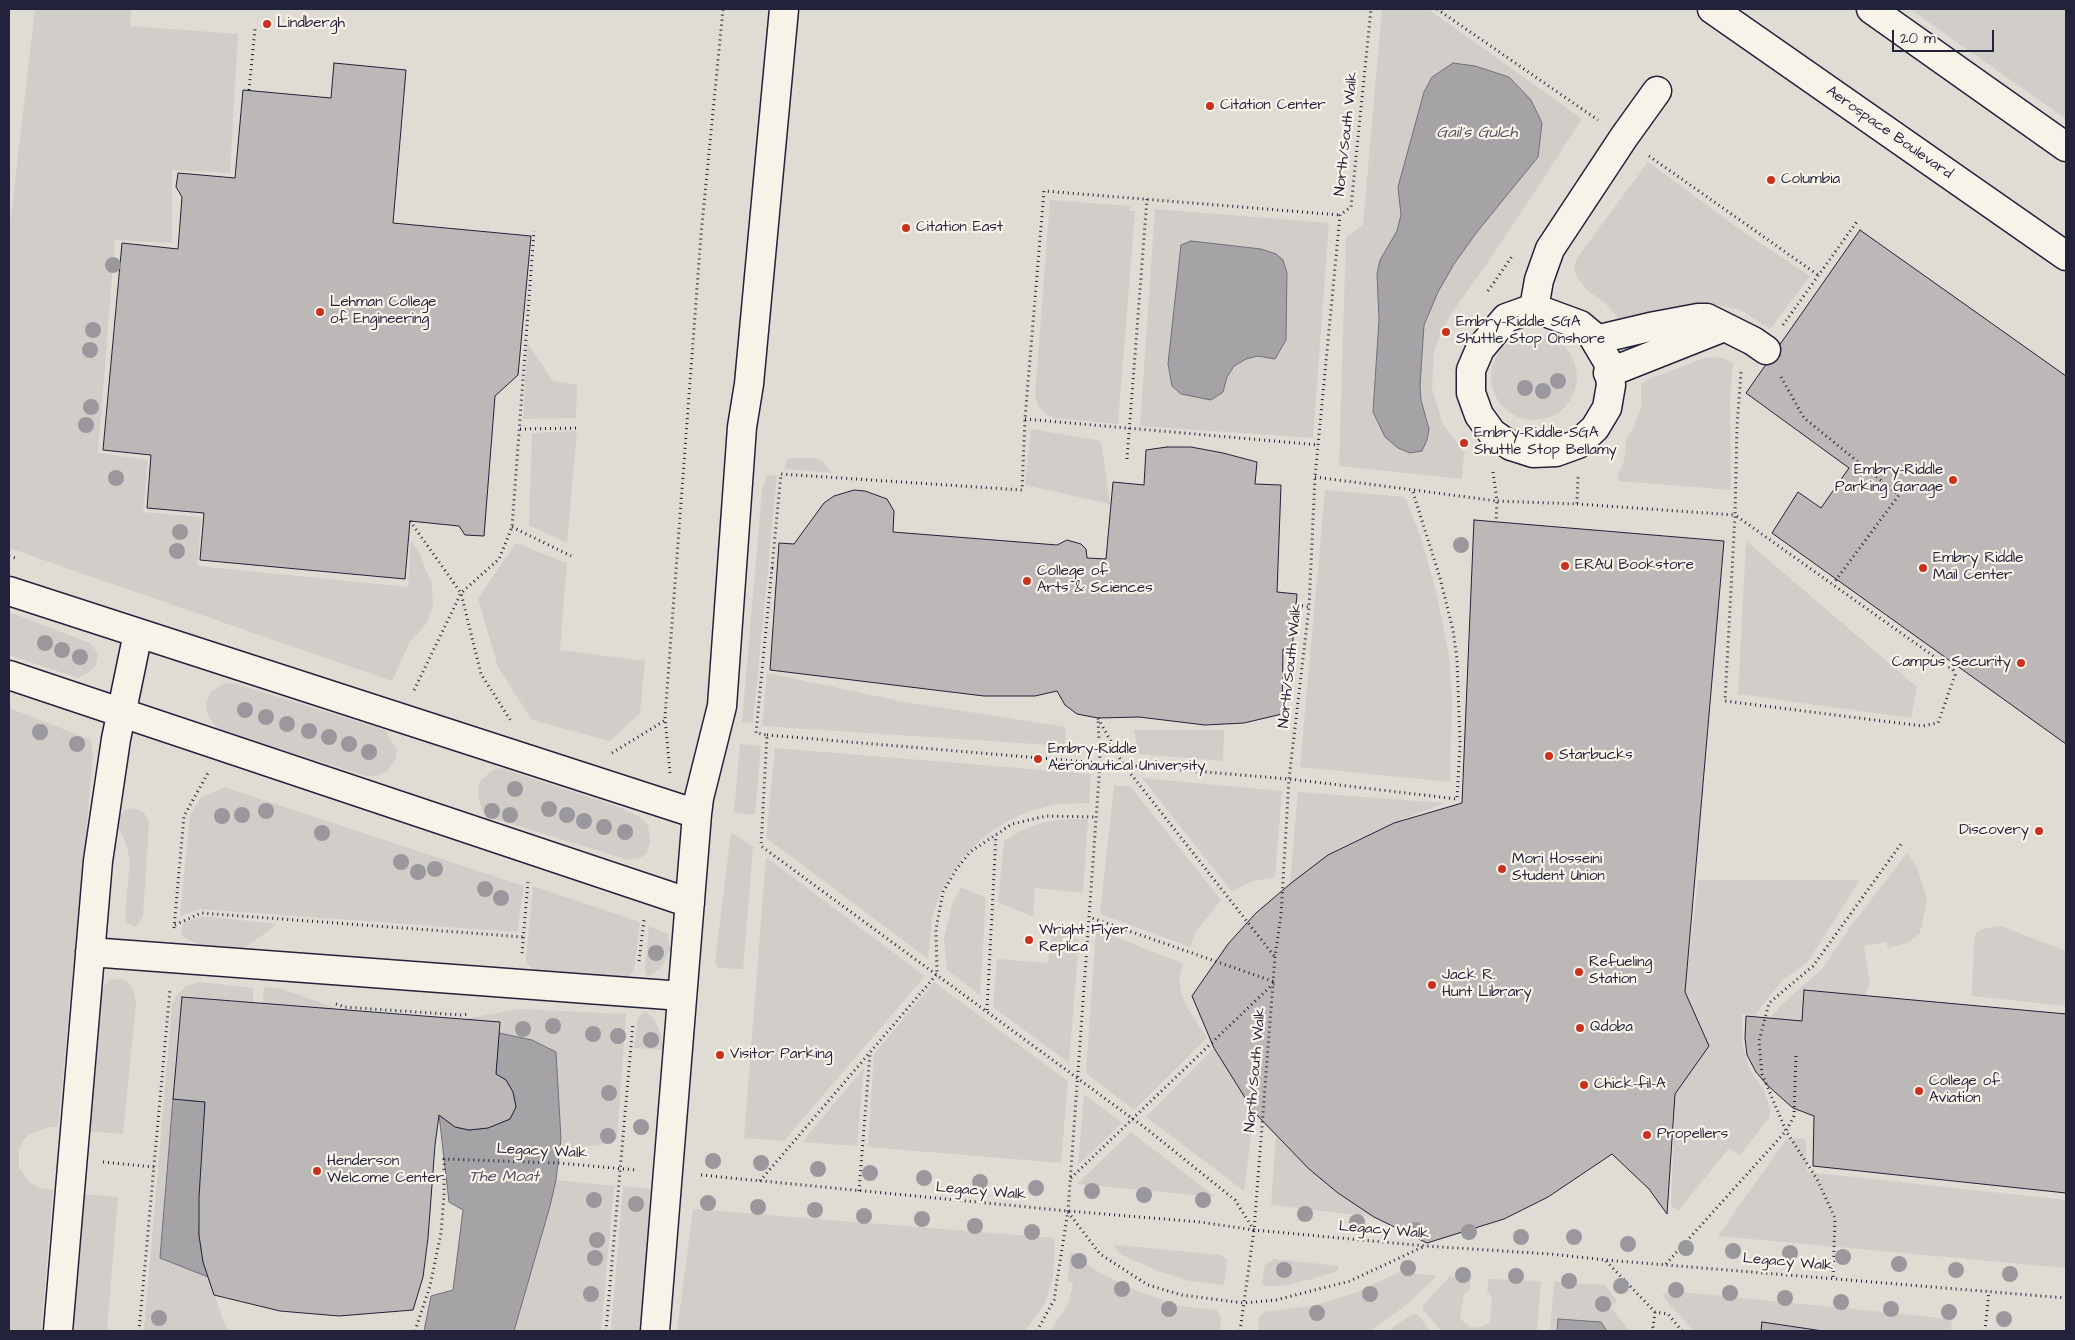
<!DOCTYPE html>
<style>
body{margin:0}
#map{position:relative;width:2075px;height:1340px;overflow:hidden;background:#eeebe1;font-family:"Architects Daughter",sans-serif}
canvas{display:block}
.frame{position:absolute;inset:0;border:10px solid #22223b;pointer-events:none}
.scale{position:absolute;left:1892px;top:30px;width:102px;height:22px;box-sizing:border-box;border:2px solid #22223b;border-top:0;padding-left:6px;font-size:15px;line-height:18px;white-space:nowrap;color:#22223b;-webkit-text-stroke:4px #f7f3e8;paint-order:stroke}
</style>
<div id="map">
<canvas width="2075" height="1340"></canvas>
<div class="frame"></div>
<div class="scale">20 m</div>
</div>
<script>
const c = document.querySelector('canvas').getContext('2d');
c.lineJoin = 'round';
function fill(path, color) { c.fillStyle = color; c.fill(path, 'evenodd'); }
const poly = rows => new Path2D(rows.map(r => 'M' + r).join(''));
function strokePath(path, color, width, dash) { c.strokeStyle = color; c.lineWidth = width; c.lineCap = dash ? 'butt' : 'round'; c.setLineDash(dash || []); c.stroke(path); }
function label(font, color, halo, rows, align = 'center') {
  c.font = font + ' "Architects Daughter",sans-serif'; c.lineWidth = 4.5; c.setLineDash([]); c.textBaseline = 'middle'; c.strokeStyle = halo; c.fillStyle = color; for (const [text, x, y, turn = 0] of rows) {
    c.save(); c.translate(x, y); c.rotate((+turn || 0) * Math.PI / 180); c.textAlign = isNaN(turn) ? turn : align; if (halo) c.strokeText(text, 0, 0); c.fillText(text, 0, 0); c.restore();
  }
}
fill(poly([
 [9,9,2066,9,2066,1331,9,1331]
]), '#dfdcd4');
fill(poly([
 [35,9,131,9,130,26,238,34,230,173,172,170,172,243,115,240,98,453,148,460,143,512,201,517,198,566,408,587,411,541,419,552,432,585,433,606,427,623,409,643,392,681,9,548,9,233],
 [1382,9,1428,9,1582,119,1497,249,1451,314,1440,335,1434,352,1432,388,1443,424,1464,453,1462,479,1339,466,1346,237,1363,225],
 [1910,9,2066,9,2066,119],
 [1648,162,1745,233,1810,276,1770,329,1741,310,1707,303,1693,304,1664,310,1636,320,1619,319,1605,303,1588,291,1577,277,1574,267,1577,258],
 [1050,200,1130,206,1129,211,1135,211,1118,424,1054,418,1046,414,1039,407,1035,395],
 [1155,209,1329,223,1313,438,1140,426],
 '1491 377a43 43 0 1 1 86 0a43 43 0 1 1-86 0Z',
 [527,342,553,381,577,385,576,418,523,419],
 [1713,357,1722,358,1732,362,1733,364,1730,399,1731,490,1619,481,1617,477,1624,461,1627,438,1633,429,1641,407,1641,384,1647,380,1702,359],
 [1031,429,1101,441,1110,504,1025,485],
 [577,431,567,543,529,525,532,433],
 [794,458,815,458,822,461,832,473,785,469,786,459],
 [767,475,777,476,753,723,742,722,762,490],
 [1325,490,1405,497,1421,538,1437,595,1449,656,1452,699,1450,782,1300,767],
 [1746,541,1917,687,1911,718,1738,694],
 [516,543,567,563,560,650,645,661,640,713,610,741,532,720,498,667,478,598],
 [9,612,90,643,98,654,96,665,89,672,78,678,9,655],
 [767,673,905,702,1066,727,1065,746,762,726],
 [233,683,385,730,397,750,395,760,387,771,377,776,366,776,221,730,213,723,207,713,206,702,211,692,223,684],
 [9,708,91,740,93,757,58,1127,48,1127,30,1134,23,1141,19,1151,19,1168,28,1181,39,1188,53,1190,41,1331,9,1331],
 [1134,730,1224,730,1223,761,1139,754],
 [740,744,761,746,755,815,734,813],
 [775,748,1091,774,1089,803,1061,804,1032,810,1007,821,984,837,963,857,941,891,932,917,928,959,766,838],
 [501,768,621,808,640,817,648,825,650,842,647,853,640,858,628,860,493,818,483,812,479,800,478,788,481,780,494,769],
 [1142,778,1282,791,1275,877,1254,881,1242,886,1232,892],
 [1114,786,1130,786,1221,900,1196,932,1190,947,1100,914],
 [224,787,524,886,517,932,199,909,180,916,190,815,201,798],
 [1298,792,1444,803,1394,823,1342,848,1290,884],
 [134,808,144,813,149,822,143,917,135,927,127,923,125,912,130,862,127,846,115,820,125,810],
 [1069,819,1088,819,1083,893,1035,888,1033,917,998,902,1004,841,1019,832,1035,825,1049,821],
 [731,832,753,847,743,969,718,968,715,963],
 [1907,853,1918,870,1927,900,1920,933,1908,943,1888,948,1886,942,1864,946,1870,983,1865,995,1804,990,1802,1021,1770,1018,1780,1006,1823,968,1851,926],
 [766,857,925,976,784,1141,744,1138],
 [1698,880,1860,880,1807,963,1782,981,1755,1015,1742,1014,1742,1043,1749,1068,1764,1090,1770,1108,1769,1118,1740,1155,1729,1148,1679,1210,1671,1206,1675,1094,1708,1046,1685,992],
 [533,886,637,921,640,923,634,970,627,978,536,972,528,964,526,959],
 [961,887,986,898,980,995,947,970,944,938,952,904],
 [201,916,277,924,248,946,243,948,202,945,188,940,181,934,183,923],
 [649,926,668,934,670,950,661,968,647,977,645,968],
 [2001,926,2066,951,2066,1006,1972,996,1974,941,1976,933,1982,929],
 [1052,928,1079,940,1069,1063,993,1007,997,959,1048,963],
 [1096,929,1183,964,1179,979,1182,996,1190,1012,1207,1038,1134,1110,1086,1073],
 [121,979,129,983,134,991,136,1002,123,1134,87,1131,98,1002,102,989,109,980],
 [199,982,253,988,253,1002,182,997,160,1258,208,1277,224,1322,229,1331,144,1331,172,1005,176,996,186,986],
 [934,982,1068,1081,1061,1163,868,1147,874,1054],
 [264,987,278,988,294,993,338,1009,263,1003],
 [520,1009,626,1014,617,1139,601,1145,559,1149,561,1138,556,1052,532,1040,499,1033,500,1022,465,1019],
 [645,1011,655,1020,661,1035,664,1050,634,1048,638,1018],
 [1214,1048,1254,1112,1244,1191,1146,1117],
 [864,1068,857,1146,802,1142],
 [1084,1094,1122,1123,1078,1165],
 [1131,1132,1216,1197,1077,1184],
 [1276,1136,1309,1169,1338,1193,1374,1217,1271,1205],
 [1787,1138,1806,1139,1807,1172,2066,1200,2066,1268,1718,1236],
 [556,1180,614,1186,601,1331,514,1331],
 [623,1186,652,1189,641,1331,611,1331],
 [82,1194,118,1197,107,1331,70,1331],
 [693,1209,1055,1238,1053,1278,1045,1303,1025,1331,677,1331],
 [1117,1245,1221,1255,1227,1260,1224,1285,1190,1281,1161,1272,1122,1255,1115,1248,1114,1246],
 [1070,1252,1097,1271,1130,1288,1179,1306,1217,1310,1221,1318,1220,1331,1050,1331,1068,1305,1073,1284,1068,1281],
 [1274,1259,1338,1266,1338,1271,1308,1280,1282,1286,1264,1286,1262,1284,1265,1265],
 [1399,1272,1437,1276,1405,1306,1371,1331,1258,1331,1259,1317,1264,1312,1312,1306,1358,1292],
 [1450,1276,1471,1278,1470,1290,1464,1294,1460,1319,1469,1326,1477,1328,1490,1323,1492,1298,1487,1291,1489,1279,1541,1281,1537,1331,1441,1331,1423,1309,1423,1305],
 [1554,1282,1605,1285,1617,1301,1610,1307,1630,1331,1550,1331],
 [1671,1291,1952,1319,1951,1331,1823,1331,1762,1322,1761,1331,1693,1331,1662,1295],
 [1412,1314,1417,1314,1431,1331,1388,1331]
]), '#d1cdc9');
const water = poly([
 [1453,63,1475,66,1509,77,1531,100,1542,123,1538,157,1477,232,1454,264,1438,292,1424,325,1420,385,1421,400,1429,429,1427,440,1422,451,1410,453,1398,448,1385,437,1373,412,1379,320,1377,274,1380,260,1397,231,1401,215,1398,187,1424,92,1432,77,1453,63],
 [1191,241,1261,249,1276,254,1283,260,1287,273,1286,340,1275,359,1258,356,1246,359,1234,366,1227,377,1223,392,1211,400,1181,394,1172,386,1168,364,1181,245,1191,241],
 [499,1033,532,1040,556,1052,561,1139,556,1180,550,1206,514,1331,424,1331,431,1296,453,1290,463,1210,449,1202,439,1115,455,1127,469,1130,488,1128,510,1119,516,1107,513,1092,506,1080,496,1074,499,1033],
 [173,1099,205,1102,199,1235,203,1262,208,1277,160,1258,173,1099],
 [1558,1319,1601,1322,1607,1331,1557,1331,1558,1319]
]);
fill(water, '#a6a3a6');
strokePath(water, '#716f7b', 1);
const building = poly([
 [334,63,406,70,393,223,531,236,518,375,495,396,484,536,465,535,459,526,410,521,405,579,200,560,204,513,147,508,151,455,103,450,122,243,178,249,182,197,176,187,178,173,235,178,243,90,331,98,334,63],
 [1860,230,2066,376,2066,744,1772,533,1798,492,1821,508,1849,468,1746,393,1860,230],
 [1167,447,1191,447,1223,453,1257,462,1255,484,1281,485,1277,592,1297,594,1292,650,1283,649,1282,714,1244,723,1205,725,1139,717,1098,718,1077,714,1065,705,1057,691,1035,696,984,696,770,670,779,543,794,544,824,503,834,496,854,490,865,491,887,499,894,511,893,532,1057,545,1067,540,1081,544,1086,549,1087,558,1106,559,1113,482,1144,485,1146,450,1167,447],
 [1474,520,1724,541,1685,992,1709,1046,1675,1094,1667,1214,1649,1189,1612,1154,1548,1197,1504,1219,1427,1243,1374,1217,1338,1193,1309,1169,1254,1112,1214,1048,1192,996,1228,944,1256,913,1290,884,1328,855,1394,823,1462,803,1474,520],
 [1804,990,2066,1014,2066,1193,1813,1166,1814,1116,1793,1108,1767,1085,1756,1072,1747,1055,1745,1038,1746,1016,1802,1021,1804,990],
 [182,997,500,1022,496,1074,506,1080,513,1092,516,1107,510,1119,488,1128,469,1130,455,1127,439,1115,435,1145,428,1238,423,1277,413,1310,339,1316,280,1311,214,1295,203,1262,199,1235,199,1197,205,1102,173,1099,182,997],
 [1762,1322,1823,1331,1761,1331,1762,1322]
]);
fill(building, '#bbb8b7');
strokePath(building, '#22223b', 1);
const minor = poly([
 [1712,9,2066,256],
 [1871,9,2066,147],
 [1534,308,1580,325,1592,335,1608,362,1611,385,1607,408,1595,428,1578,444,1556,452,1533,453,1511,446,1492,433,1479,415,1471,393,1471,370,1480,349,1506,318,1534,308],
 [1534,308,1539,280,1550,249,1624,137,1657,91],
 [1595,340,1650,327,1698,318,1707,318,1753,341,1766,350],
 [1608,373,1724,327],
 [9,591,697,814],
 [9,675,690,903],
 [90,952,682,996],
 [58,1331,98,861,116,739,138,633],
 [655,1331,697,814,699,798,722,706,742,427,749,384,784,9]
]);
strokePath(minor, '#22223b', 31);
strokePath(poly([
 [1437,9,1598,120],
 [249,90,255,29],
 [1649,156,1818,275],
 [1488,291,1513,255],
 [1783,325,1858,220],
 [1781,377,1804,418,1899,495,1833,584],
 [1025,419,1319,445],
 [520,429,580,428],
 [1127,459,1147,199],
 [1493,472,1497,501,1577,504,1578,477],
 [1315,477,1497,501,1496,522],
 [1577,504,1735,515,1725,701,1922,726,1938,723,1955,675,1953,670,1735,515,1737,427,1741,372],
 [410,521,461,593,481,674,511,721],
 [512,527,571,556],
 [9,556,18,559],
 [772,568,777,569],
 [1297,605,1309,607],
 [414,690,461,593,499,559,512,527,534,231],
 [767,735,1289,779,1457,799,1460,744,1457,659,1453,630,1440,578,1412,489],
 [612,753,664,721],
 [670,773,665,717,701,235,723,9],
 [175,925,201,913,524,937],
 [174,928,184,816,208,773],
 [522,953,528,882],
 [639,961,644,920],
 [336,1004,344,1007,401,1011,462,1015,469,1014],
 [987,1010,996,835],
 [1796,1056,1794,1116,1786,1131,1817,1179,1835,1218,1833,1278],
 [103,1162,154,1167],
 [701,1175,1068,1211,1200,1222,1254,1230,1426,1246,1550,1254,1606,1260,2066,1298],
 [1071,1178,1275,982,1089,917],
 [760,1181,937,974,936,929,943,892,956,870,970,852,1012,824,1046,816,1096,817],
 [859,1191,870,1053],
 [1068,1212,1100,1254,1148,1285,1182,1295,1243,1303,1276,1300,1350,1281,1425,1246],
 [1254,1230,1235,1200,1148,1130,761,846,767,735,756,733,781,474,1022,490,1025,419,1044,191,1340,215],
 [1606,1261,1655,1312,1668,1314,1682,1331],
 [1666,1264,1786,1131,1762,1074,1759,1041,1769,1003,1813,966,1901,844],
 [1655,1312,1653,1327,1656,1331],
 [139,1331,170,989],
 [415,1331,430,1286,441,1233,444,1196,444,1159,558,1163,636,1170],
 [606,1331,633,1023],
 [1037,1331,1054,1300,1068,1211,1100,764,1098,718,1123,764,1275,957],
 [1240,1331,1254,1230,1275,957,1281,915,1289,779,1309,607,1315,477,1340,215,1351,207,1371,9],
 [1985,1331,1989,1291]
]), '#22223b', 3, [1, 4]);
strokePath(minor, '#f7f3e8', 28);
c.fillStyle = '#9b989d';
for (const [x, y] of [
 [113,265],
 [93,330],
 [90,350],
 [1558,381],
 [1525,388],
 [1543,391],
 [91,407],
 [86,425],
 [116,478],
 [180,532],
 [1461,545],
 [177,551],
 [45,643],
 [62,650],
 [80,657],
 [245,710],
 [266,717],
 [287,724],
 [309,731],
 [40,732],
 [329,737],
 [77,744],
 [349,744],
 [369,752],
 [515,789],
 [549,809],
 [266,811],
 [492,811],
 [242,815],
 [510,815],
 [567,815],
 [222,816],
 [584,821],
 [604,827],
 [625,832],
 [322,833],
 [401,862],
 [435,869],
 [418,872],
 [485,889],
 [501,898],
 [656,953],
 [553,1026],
 [523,1029],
 [593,1034],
 [618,1036],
 [651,1040],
 [609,1093],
 [641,1127],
 [608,1136],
 [713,1161],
 [761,1163],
 [818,1169],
 [870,1173],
 [924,1178],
 [980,1182],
 [1036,1188],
 [1092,1191],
 [1144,1195],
 [594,1200],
 [1203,1200],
 [708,1203],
 [636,1204],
 [758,1207],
 [815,1210],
 [1305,1214],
 [864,1216],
 [922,1219],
 [1357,1222],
 [975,1226],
 [1416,1230],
 [1032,1232],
 [1469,1232],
 [1521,1237],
 [1574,1237],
 [597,1240],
 [1628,1244],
 [1686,1248],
 [1733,1251],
 [1790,1253],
 [1843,1257],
 [595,1258],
 [1079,1261],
 [1899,1264],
 [1408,1268],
 [1284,1270],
 [1956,1270],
 [2010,1274],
 [1463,1275],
 [1516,1276],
 [1569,1281],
 [1621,1286],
 [1122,1289],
 [1676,1290],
 [1730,1293],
 [591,1294],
 [1370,1294],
 [1785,1298],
 [1841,1302],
 [1603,1304],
 [1169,1309],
 [1891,1309],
 [1949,1312],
 [1317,1313],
 [159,1318],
 [2004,1319]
]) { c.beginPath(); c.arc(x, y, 8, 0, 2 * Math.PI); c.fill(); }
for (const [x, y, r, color] of [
 [267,24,5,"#c8321e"],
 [1210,106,5,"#c8321e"],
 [1771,180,5,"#c8321e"],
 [906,228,5,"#c8321e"],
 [320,312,5,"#c8321e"],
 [1446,332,5,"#c8321e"],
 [1464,443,5,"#c8321e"],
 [1953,480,5,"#c8321e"],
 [1565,566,5,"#c8321e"],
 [1923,568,5,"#c8321e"],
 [1027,581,5,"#c8321e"],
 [2021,663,5,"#c8321e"],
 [1549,756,5,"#c8321e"],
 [1038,759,5,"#c8321e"],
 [2039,831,5,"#c8321e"],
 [1502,869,5,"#c8321e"],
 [1029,940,5,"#c8321e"],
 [1579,972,5,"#c8321e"],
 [1432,985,5,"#c8321e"],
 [1580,1028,5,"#c8321e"],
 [720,1055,5,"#c8321e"],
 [1584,1085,5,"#c8321e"],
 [1919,1091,5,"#c8321e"],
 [1647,1135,5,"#c8321e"],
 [317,1171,5,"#c8321e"]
]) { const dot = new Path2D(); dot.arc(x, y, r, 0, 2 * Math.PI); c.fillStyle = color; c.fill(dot); strokePath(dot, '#f7f3e8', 2); }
label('15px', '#22223b', '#f7f3e8', [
 ["Lindbergh",277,24],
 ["Citation Center",1220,106],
 ["Columbia",1781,180],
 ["Citation East",916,228],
 ["Lehman College",330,303],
 ["of Engineering",330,320],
 ["Embry-Riddle SGA",1456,323],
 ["Shuttle Stop Onshore",1456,340],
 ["Embry-Riddle SGA",1474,434],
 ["Shuttle Stop Bellamy",1474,451],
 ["Embry-Riddle",1943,471,"right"],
 ["Parking Garage",1943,488,"right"],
 ["Embry Riddle",1933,559],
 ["Mail Center",1933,576],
 ["ERAU Bookstore",1575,566],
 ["College of",1037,572],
 ["Arts & Sciences",1037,589],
 ["Campus Security",2011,663,"right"],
 ["Embry-Riddle",1048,750],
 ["Aeronautical University",1048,767],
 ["Starbucks",1559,756],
 ["Discovery",2029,831,"right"],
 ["Mori Hosseini",1512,860],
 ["Student Union",1512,877],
 ["Wright Flyer",1039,931],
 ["Replica",1039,948],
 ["Refueling",1589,963],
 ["Station",1589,980],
 ["Jack R.",1442,976],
 ["Hunt Library",1442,993],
 ["Qdoba",1590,1028],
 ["Visitor Parking",730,1055],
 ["College of",1929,1082],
 ["Aviation",1929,1099],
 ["Chick-fil-A",1594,1085],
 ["Propellers",1657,1135],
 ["Henderson",327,1162],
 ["Welcome Center",327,1179]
], 'left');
label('15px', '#22223b', '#f7f3e8', [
 ["Aerospace Boulevard",1889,133,35],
 ["North/South Walk",1347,134,-84],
 ["North/South Walk",1291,666,-84],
 ["North/South Walk",1256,1070,-85],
 ["Legacy Walk",542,1152,3],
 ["Legacy Walk",981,1192,5],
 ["Legacy Walk",1384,1231,5],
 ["Legacy Walk",1788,1263,5]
]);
label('italic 16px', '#504f60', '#f7f3e8', [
 ["Gail's Gulch",1477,134],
 ["The Moat",504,1178]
]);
</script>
